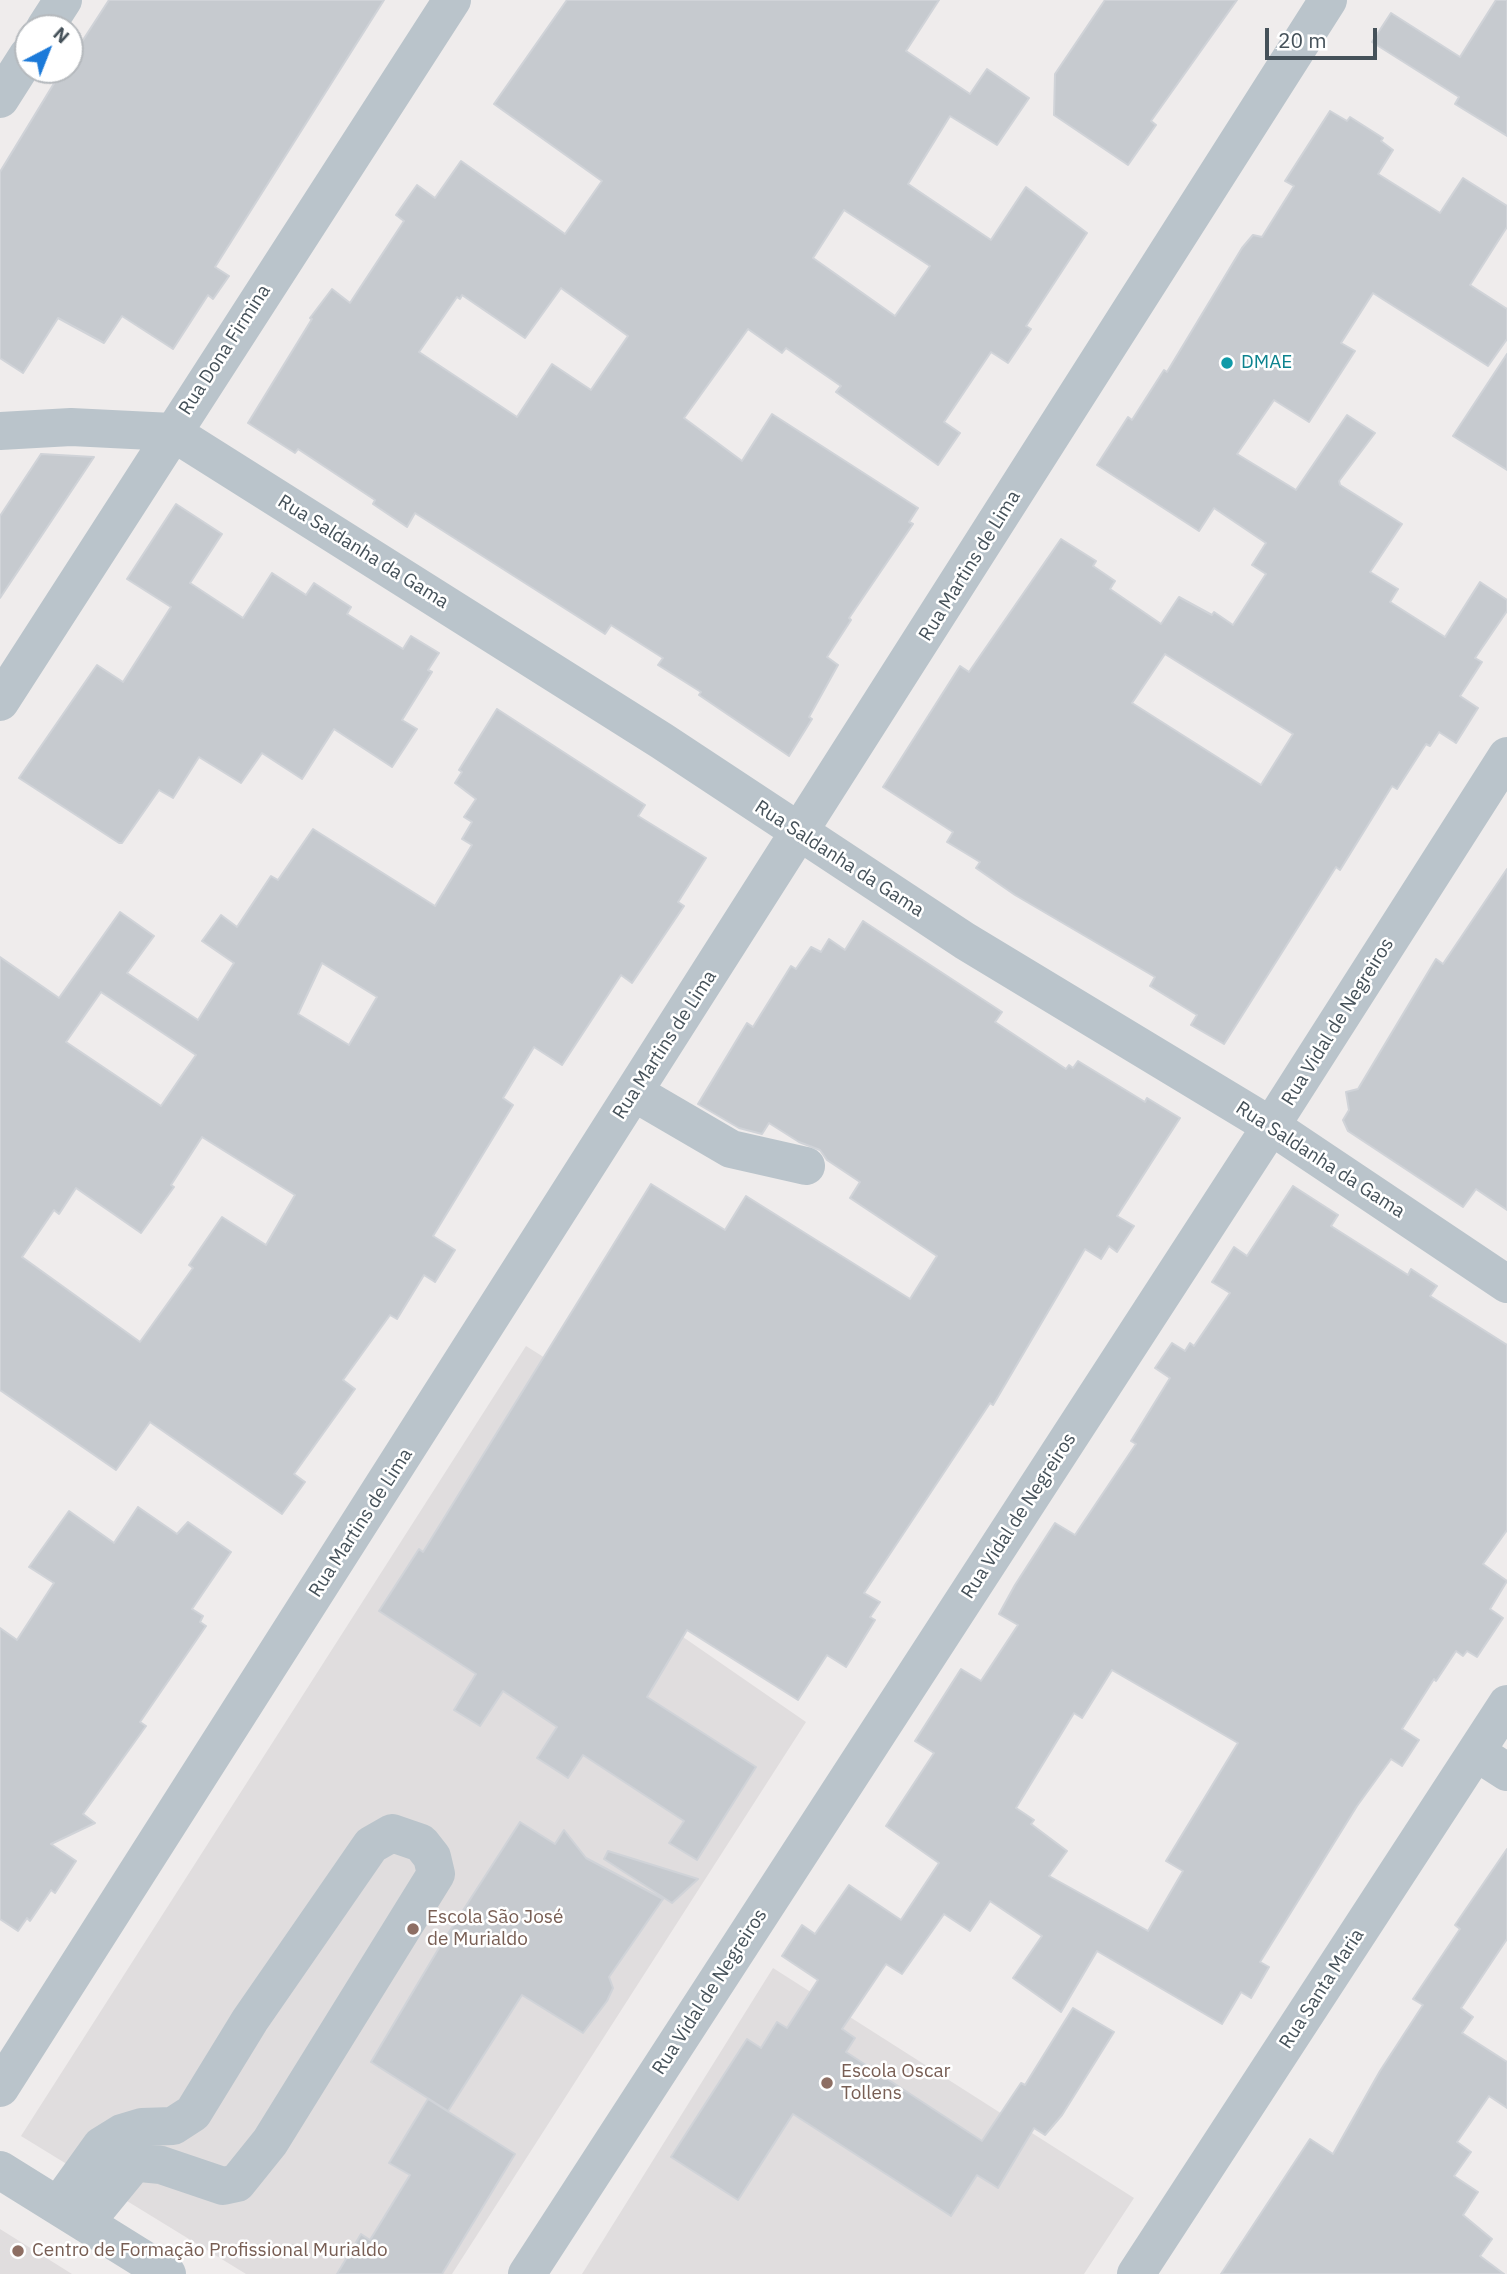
<!DOCTYPE html>
<meta charset="utf-8">
<style>
body{margin:0}
#map{position:relative;width:1507px;height:2274px;overflow:hidden;background:#efecec;font-family:"IBM Plex Sans",sans-serif}
canvas{display:block}
.north{position:absolute;left:14px;top:14px;width:70px;height:70px;box-sizing:border-box;background:#fff;border:2px solid #b5b9bd;border-radius:50%;rotate:42deg;font-size:19px;font-weight:700;line-height:28px;text-align:center;color:#455159}
.north::after{content:'';display:block;margin:auto;width:24px;height:32px;background:#1c7ad9;clip-path:polygon(50% 0,100% 100%,50% 72%,0 100%)}
.scale{position:absolute;left:1265px;top:28px;width:112px;height:32px;box-sizing:border-box;border:4px solid #455159;border-top:0;padding-left:9px;font-size:21px;line-height:24px;white-space:nowrap;color:#455159;-webkit-text-stroke:5px #fff;paint-order:stroke}
</style>
<div id="map">
<canvas width="1507" height="2274"></canvas>
<div class="north">N</div>
<div class="scale">20 m</div>
</div>
<script>
const c = document.querySelector('canvas').getContext('2d');
c.lineJoin = 'round';
function fill(path, color) { c.fillStyle = color; c.fill(path, 'evenodd'); }
const poly = rows => new Path2D(rows.map(r => 'M' + r).join(''));
function strokePath(path, color, width, dash) { c.strokeStyle = color; c.lineWidth = width; c.lineCap = dash ? 'butt' : 'round'; c.setLineDash(dash || []); c.stroke(path); }
function label(font, color, halo, rows, align = 'center') {
  c.font = font + ' "IBM Plex Sans",sans-serif'; c.lineWidth = 5; c.setLineDash([]); c.textBaseline = 'middle'; c.strokeStyle = halo; c.fillStyle = color; for (const [text, x, y, turn = 0] of rows) {
    c.save(); c.translate(x, y); c.rotate((+turn || 0) * Math.PI / 180); c.textAlign = isNaN(turn) ? turn : align; if (halo) c.strokeText(text, 0, 0); c.fillText(text, 0, 0); c.restore();
  }
}
fill(poly([
 [526,1346,698,1454,615,1590,806,1722,452,2274,246,2274,21,2136],
 [773,1968,1134,2198,1084,2274,582,2274],
 [0,2229,72,2274,0,2274]
]), '#e0ddde');
const building = poly([
 [109,0,384,0,215,267,229,276,213,299,208,295,173,349,122,316,104,343,58,318,23,373,0,358,0,172,53,85,63,70,70,70,70,60,109,0],
 [567,0,939,0,906,51,970,94,987,69,1029,98,997,145,950,116,908,184,991,240,1026,187,1087,233,1026,326,1031,329,1008,363,991,352,944,422,960,433,938,465,836,392,841,386,786,348,782,353,748,329,684,418,742,461,772,414,918,508,909,522,913,524,849,618,851,620,827,657,838,665,809,717,812,719,789,756,699,695,701,692,658,665,663,658,611,625,605,634,415,513,407,527,373,504,375,500,298,449,295,453,248,423,312,319,310,318,332,289,350,303,404,221,396,215,417,185,435,198,461,161,565,234,602,181,494,104,567,0],
 [844,210,930,266,895,316,813,258,844,210],
 [561,288,628,336,591,390,552,364,517,417,419,352,457,297,460,299,462,295,525,338,561,288],
 [1105,0,1237,0,1151,121,1156,125,1128,165,1054,115,1055,74,1105,0],
 [1496,0,1507,0,1507,136,1455,104,1459,97,1372,42,1391,13,1460,57,1496,0],
 [1330,111,1347,121,1350,117,1383,138,1381,141,1393,150,1378,174,1440,213,1463,178,1507,206,1507,227,1470,285,1507,309,1507,339,1488,366,1373,293,1341,343,1355,351,1309,422,1274,400,1237,454,1296,490,1347,415,1375,433,1339,481,1340,485,1402,524,1370,572,1398,589,1390,602,1445,637,1480,582,1507,600,1507,611,1475,658,1482,662,1460,696,1478,708,1456,743,1439,732,1430,746,1426,744,1397,789,1392,786,1340,870,1336,867,1224,1044,1191,1025,1197,1015,1150,986,1155,977,1015,895,976,868,980,862,947,842,953,832,883,787,960,666,969,672,1061,539,1096,561,1093,566,1115,581,1110,589,1161,624,1179,597,1212,615,1214,612,1233,625,1266,574,1252,565,1266,543,1214,508,1199,531,1097,465,1128,417,1132,420,1164,370,1167,372,1242,248,1253,235,1262,237,1294,186,1285,181,1330,111],
 [1165,654,1293,734,1261,785,1132,703,1165,654],
 [1507,354,1507,470,1453,436,1507,354],
 [41,454,94,457,0,598,0,516,41,454],
 [176,504,222,534,190,583,243,618,272,573,306,595,314,583,351,607,347,614,403,649,411,636,439,653,428,670,432,672,402,720,417,729,392,767,334,729,302,779,262,753,241,783,199,757,173,798,159,790,122,843,119,843,19,778,97,665,123,682,171,607,127,579,176,504],
 [497,709,645,805,638,816,706,858,678,902,684,906,632,983,621,975,562,1065,534,1047,503,1098,513,1105,433,1236,455,1250,435,1282,424,1275,397,1319,390,1315,343,1380,355,1389,294,1474,305,1482,282,1514,150,1422,116,1470,0,1390,0,957,59,998,120,912,154,936,127,973,198,1020,234,963,202,941,221,915,237,927,271,876,278,880,313,829,435,906,472,845,462,839,472,822,464,817,476,799,455,783,462,772,459,770,497,709],
 [322,963,377,997,349,1045,298,1014,322,963],
 [101,992,196,1055,161,1106,66,1042,101,992],
 [202,1137,295,1195,266,1245,222,1217,189,1265,193,1268,140,1342,22,1257,54,1210,59,1214,76,1188,141,1233,174,1187,171,1185,202,1137],
 [1507,869,1507,1210,1476,1189,1463,1207,1348,1131,1343,1120,1349,1110,1346,1092,1358,1089,1436,959,1443,964,1507,869],
 [863,921,1002,1012,995,1022,1066,1069,1069,1065,1073,1068,1078,1061,1145,1102,1147,1098,1180,1118,1117,1216,1134,1226,1117,1252,1109,1246,1101,1259,1085,1249,993,1405,990,1403,864,1593,880,1602,870,1617,875,1620,846,1667,827,1655,798,1700,687,1630,647,1697,756,1767,697,1860,669,1843,684,1821,583,1755,568,1778,537,1758,557,1727,503,1691,480,1726,454,1710,476,1674,379,1611,419,1549,423,1552,651,1184,725,1230,746,1196,910,1299,937,1256,850,1198,860,1182,827,1160,820,1150,799,1142,769,1123,762,1134,739,1128,698,1104,747,1023,753,1027,791,966,796,969,811,947,821,952,829,939,845,950,863,921],
 [1293,1186,1338,1215,1331,1226,1408,1275,1411,1269,1437,1286,1430,1296,1507,1345,1507,1530,1483,1564,1507,1581,1490,1609,1503,1618,1477,1657,1467,1651,1463,1656,1456,1651,1436,1681,1434,1679,1402,1729,1419,1740,1402,1766,1391,1759,1357,1806,1260,1962,1269,1967,1251,1998,1241,1992,1222,2024,1097,1951,1061,2012,1013,1978,1042,1936,990,1901,970,1931,944,1914,902,1974,886,1964,842,2029,855,2038,846,2052,982,2141,1021,2083,1025,2085,1073,2008,1114,2032,1062,2115,1045,2135,1034,2128,998,2188,977,2175,951,2216,793,2114,738,2200,671,2157,747,2039,761,2048,777,2022,787,2028,818,1980,782,1956,802,1925,815,1934,849,1885,901,1920,939,1863,886,1826,934,1753,915,1741,961,1669,981,1681,1018,1625,999,1614,1015,1585,1055,1523,1075,1535,1136,1444,1131,1441,1170,1378,1155,1368,1172,1343,1185,1351,1190,1343,1194,1346,1230,1293,1212,1282,1234,1247,1247,1256,1293,1186],
 [1112,1670,1238,1743,1166,1861,1183,1871,1148,1931,1049,1876,1067,1851,1031,1824,1034,1820,1016,1808,1074,1713,1082,1718,1112,1670],
 [138,1507,177,1534,188,1522,231,1552,192,1609,203,1616,200,1622,206,1626,140,1722,146,1726,83,1814,95,1823,51,1844,76,1861,55,1893,51,1890,30,1921,27,1918,18,1931,0,1919,0,1628,17,1640,54,1583,29,1567,69,1511,114,1543,138,1507],
 [520,1822,555,1844,564,1830,586,1858,663,1899,609,1977,613,1988,607,2001,583,2033,522,1995,448,2111,371,2062,442,1943,520,1822],
 [1507,1849,1507,1939,1461,2008,1473,2017,1462,2033,1507,2062,1507,2108,1489,2096,1457,2142,1471,2152,1454,2176,1478,2192,1463,2215,1492,2239,1480,2256,1504,2274,1221,2274,1310,2139,1333,2154,1380,2071,1423,2005,1413,1999,1460,1929,1455,1925,1507,1849],
 [608,1851,698,1879,672,1903,604,1859,608,1851],
 [428,2099,515,2154,442,2274,337,2274,361,2234,370,2240,410,2175,389,2163,428,2099]
]);
fill(building, '#c6cacf');
strokePath(building, '#d0d3d8', 2);
strokePath(poly([
 [45,28,63,0],
 [0,99,28,55],
 [0,431,71,427,172,432,662,741,965,941,1271,1126,1507,1284],
 [0,702,452,0],
 [635,1093,731,1149,806,1166],
 [1476,1752,1507,1772],
 [0,2088,1328,0],
 [0,2170,167,2274],
 [58,2206,101,2146,122,2133,142,2127,173,2126,193,2113,250,2020,371,1845,392,1833,421,1843,432,1857,436,1874,270,2142,237,2183,223,2186,161,2165,140,2163,131,2167,85,2223],
 [527,2274,1271,1126,1507,756],
 [1136,2274,1507,1704]
]), '#bac4cb', 38);
for (const [x, y, r, color] of [
 [1227,363,7,"#0f9aa8"],
 [413,1929,7,"#8d6e63"],
 [827,2083,7,"#8d6e63"],
 [18,2251,7,"#8d6e63"]
]) { const dot = new Path2D(); dot.arc(x, y, r, 0, 2 * Math.PI); c.fillStyle = color; c.fill(dot); strokePath(dot, '#fff', 2.5); }
label('19px', '#455159', '#fff', [
 ["Rua Dona Firmina",225,350,-57],
 ["Rua Saldanha da Gama",363,552,32],
 ["Rua Martins de Lima",970,566,-58],
 ["Rua Saldanha da Gama",839,859,33],
 ["Rua Vidal de Negreiros",1338,1022,-58],
 ["Rua Martins de Lima",665,1045,-57],
 ["Rua Saldanha da Gama",1320,1160,33],
 ["Rua Vidal de Negreiros",1019,1516,-57],
 ["Rua Martins de Lima",361,1523,-57],
 ["Rua Santa Maria",1322,1989,-57],
 ["Rua Vidal de Negreiros",710,1992,-57]
]);
label('19px', '#0d838f', '#fff', [
 ["DMAE",1241,363]
], 'left');
label('19px', '#785e54', '#fff', [
 ["Escola São José",427,1918],
 ["de Murialdo",427,1940],
 ["Escola Oscar",841,2072],
 ["Tollens",841,2094],
 ["Centro de Formação Profissional Murialdo",32,2251]
], 'left');
</script>
